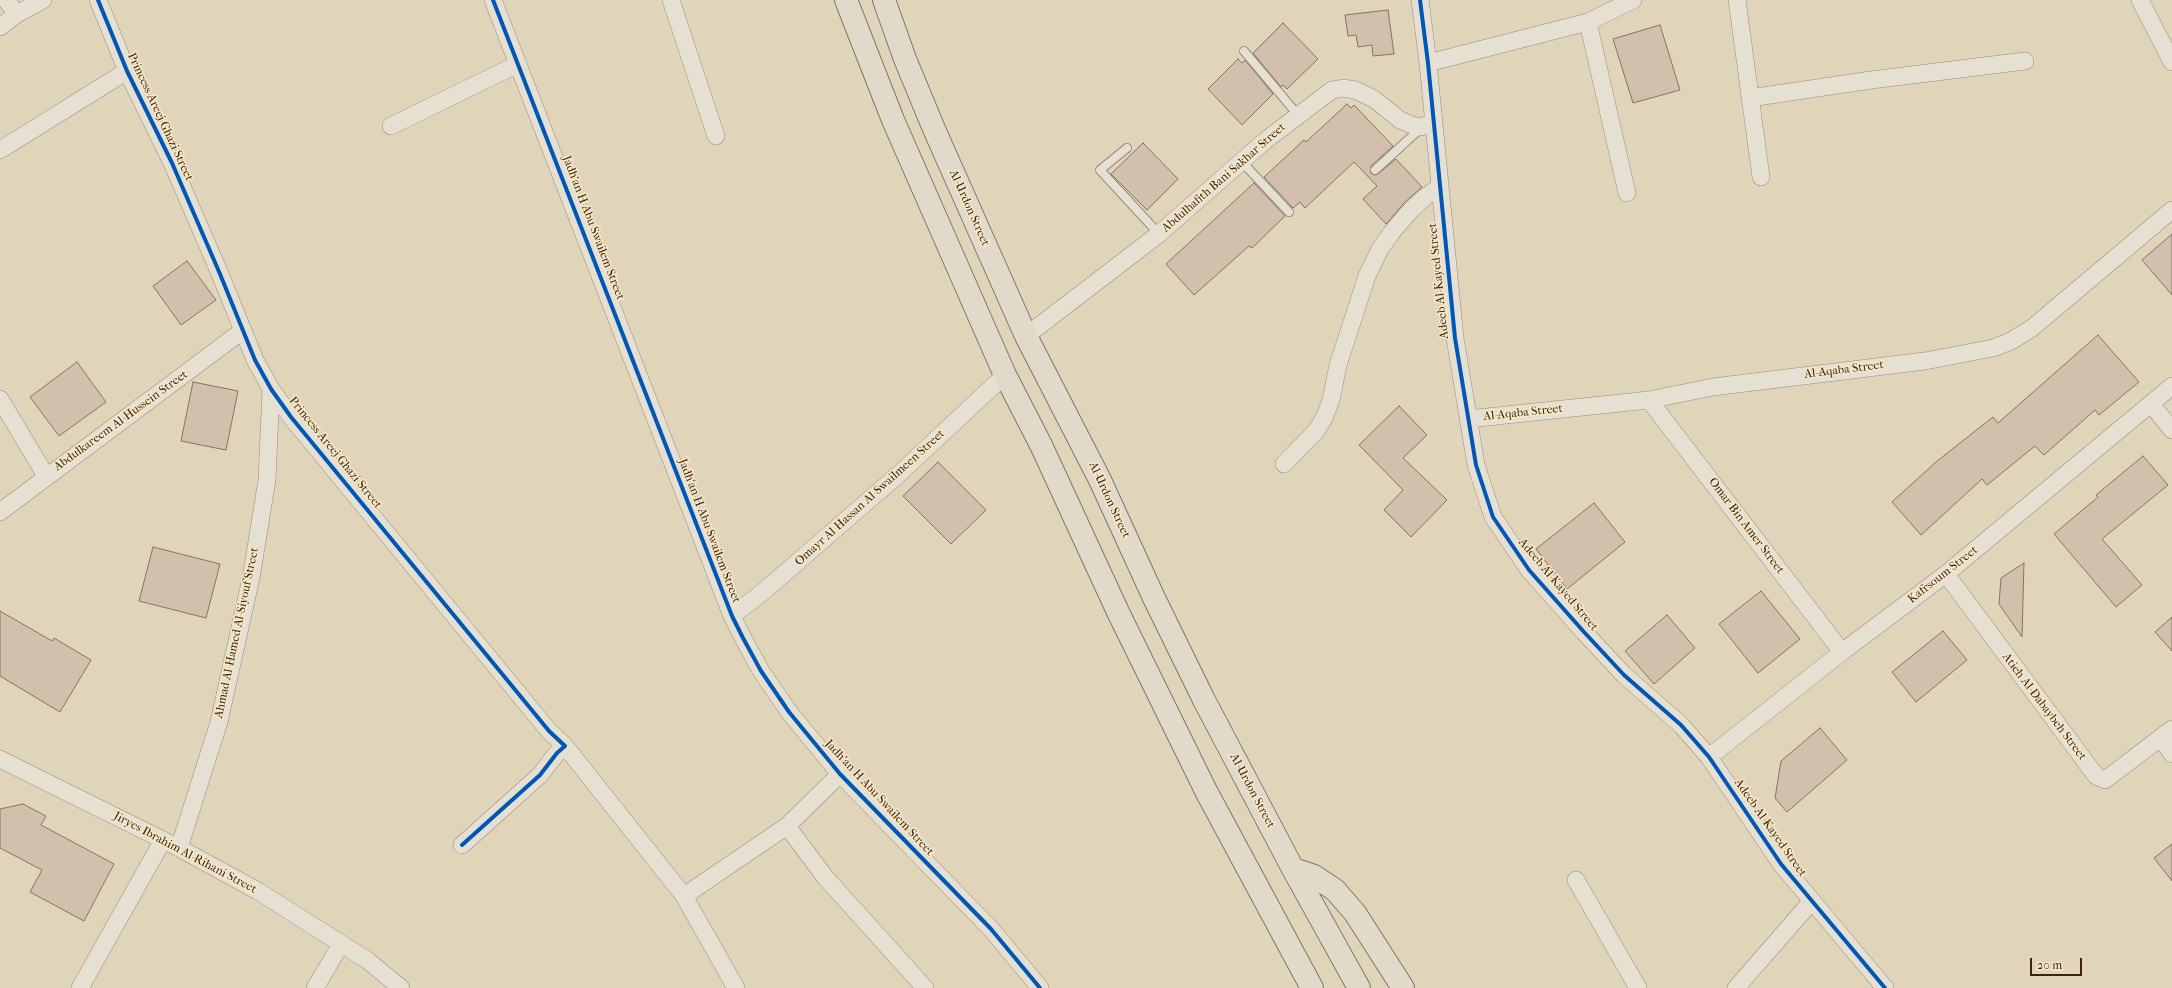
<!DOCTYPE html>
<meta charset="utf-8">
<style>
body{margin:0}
#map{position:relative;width:2172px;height:988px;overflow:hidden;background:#e0d5b9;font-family:"IM FELL French Canon",serif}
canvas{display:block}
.scale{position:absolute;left:2030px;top:958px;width:52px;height:18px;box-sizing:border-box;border:2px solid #402215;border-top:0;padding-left:5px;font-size:12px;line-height:14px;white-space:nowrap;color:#402215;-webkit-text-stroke:3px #f5e8c7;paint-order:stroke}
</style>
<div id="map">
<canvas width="2172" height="988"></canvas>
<div class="scale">20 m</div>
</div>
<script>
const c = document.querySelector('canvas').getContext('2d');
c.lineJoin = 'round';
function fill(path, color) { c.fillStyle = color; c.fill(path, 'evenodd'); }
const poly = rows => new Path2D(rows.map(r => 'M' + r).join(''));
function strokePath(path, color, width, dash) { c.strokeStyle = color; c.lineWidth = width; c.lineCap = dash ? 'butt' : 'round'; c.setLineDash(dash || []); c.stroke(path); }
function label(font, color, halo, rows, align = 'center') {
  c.font = font + ' "IM FELL French Canon",serif'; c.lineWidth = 3; c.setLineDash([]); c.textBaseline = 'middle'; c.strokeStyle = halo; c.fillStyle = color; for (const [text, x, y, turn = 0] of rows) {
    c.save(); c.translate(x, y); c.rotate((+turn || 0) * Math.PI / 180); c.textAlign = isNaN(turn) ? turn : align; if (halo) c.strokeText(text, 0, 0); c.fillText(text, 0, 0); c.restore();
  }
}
const building = poly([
 [1388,10,1394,54,1373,56,1372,45,1358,47,1356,35,1348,36,1345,15,1388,10],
 [1283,23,1318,59,1287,89,1283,85,1281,87,1253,53,1283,23],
 [1660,25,1680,90,1633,103,1613,39,1660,25],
 [1238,59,1242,63,1245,60,1273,94,1242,125,1208,89,1238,59],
 [1347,104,1351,108,1354,105,1393,146,1371,166,1371,173,1374,175,1378,174,1396,159,1422,187,1404,203,1386,224,1363,199,1377,186,1354,162,1305,208,1300,202,1293,208,1264,177,1304,140,1306,142,1347,104],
 [1143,143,1178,179,1147,210,1111,174,1143,143],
 [1254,183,1285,216,1252,248,1249,246,1194,295,1166,264,1254,183],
 [2172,234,2172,295,2142,260,2172,234],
 [187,261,216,300,181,325,153,286,187,261],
 [2098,335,2139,382,2099,415,2095,410,2044,455,2035,446,1987,485,1982,479,1921,535,1892,502,1936,462,1993,417,1998,423,2098,335],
 [77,362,106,402,59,436,30,397,77,362],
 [193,382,238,391,226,450,181,441,193,382],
 [1399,406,1427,435,1403,458,1447,500,1411,537,1384,510,1403,490,1359,445,1399,406],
 [2143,456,2168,485,2102,539,2142,585,2116,607,2054,534,2098,497,2096,495,2143,456],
 [938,462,986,510,951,544,903,496,938,462],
 [1594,503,1625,542,1567,589,1536,549,1594,503],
 [153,547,220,564,206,618,139,601,153,547],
 [2024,563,2022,637,1999,604,2001,578,2024,563],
 [1761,591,1800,639,1758,673,1719,624,1761,591],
 [0,611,52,641,54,638,91,660,60,712,0,676,0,611],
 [1667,615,1695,648,1654,684,1625,651,1667,615],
 [2172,617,2172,651,2155,632,2172,617],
 [1943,631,1967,660,1916,702,1892,672,1943,631],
 [1820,728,1847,760,1787,812,1775,798,1781,761,1820,728],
 [23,804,46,816,41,825,114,864,84,921,30,892,42,870,0,848,0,809,23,804],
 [2172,844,2172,881,2154,858,2172,844]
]);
fill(building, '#d2c0ad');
strokePath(building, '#807666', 1);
const lane = poly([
 [1244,51,1298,115],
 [1127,148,1100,170,1159,234],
 [1243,163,1289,212],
 [1375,170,1421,128]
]);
const street = poly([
 [6,0,17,14],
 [98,0,127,71,172,163,220,274,255,360,271,389,291,417,549,731,565,746,557,753,540,775,462,845],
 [493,0,732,616,743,638,761,671,789,712,840,774,991,929,1040,988],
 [671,0,716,136],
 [1420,0,1428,63,1455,338,1476,465,1493,517,1529,570,1584,632,1624,675,1681,725,1709,757,1781,864,1885,988],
 [1737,0,1761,177],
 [2140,0,2172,62],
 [1588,22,1627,193],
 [0,27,17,14,43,0],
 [1428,63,1588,22,1633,0],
 [1750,98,1871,80,2025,61],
 [391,126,518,64],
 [0,150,127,71],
 [1026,336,1159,234,1266,140,1332,90,1343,88,1355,90,1374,99,1400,120,1412,125,1421,127,1433,122],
 [0,399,46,476],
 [1649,400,1842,652],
 [2151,404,2172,430],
 [1468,419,1649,400,1713,387,1925,361,1993,348,2011,341,2032,328,2172,210],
 [1284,464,1316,431,1324,418,1331,400,1338,365,1367,276,1380,249,1392,232,1411,210,1424,198,1439,187],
 [0,512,242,331],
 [1946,574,2096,776,2105,780,2109,777,2172,729],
 [732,616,764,591,899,474,1005,375],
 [2161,738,2172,754],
 [565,746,684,896,736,988],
 [1709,757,1842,652,1946,574,2172,386],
 [0,759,179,848,258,891,367,960,401,988],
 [840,774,787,826,825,877,925,988],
 [179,848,219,722,251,578,267,480,271,389],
 [1576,880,1638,988],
 [684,896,787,826],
 [80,988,163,840],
 [315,988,341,944],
 [1736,988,1811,902]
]);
const highway = poly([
 [846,0,893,120,1005,375,1041,445,1118,612,1206,791,1312,988],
 [884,0,905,59,934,129,1026,336,1100,480,1154,598,1204,700,1293,869,1359,988],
 [1293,869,1314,876,1335,890,1355,913,1403,988]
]);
strokePath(lane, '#978d7c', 10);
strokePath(street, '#978d7c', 18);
strokePath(highway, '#807666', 24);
strokePath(lane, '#e5e0d2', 8);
strokePath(street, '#e5e0d2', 17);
strokePath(highway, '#e1daca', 22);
strokePath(poly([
 [98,0,127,71,172,163,220,274,255,360,271,389,291,417,549,731,565,746,557,753,540,775,462,845],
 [493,0,732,616,743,638,761,671,789,712,840,774,991,929,1040,988],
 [1420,0,1428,63,1455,338,1476,465,1493,517,1529,570,1584,632,1624,675,1681,725,1709,757,1781,864,1885,988]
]), '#0057b8', 4);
label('12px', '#402215', '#f5e8c7', [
 ["Princess Areej Ghazi Street",160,117,65],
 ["Abdulhafith Bani Sakhar Street",1224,178,-41],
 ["Al-Urdon Street",969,208,66],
 ["Jadh‘an H Abu Swailem Street",593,228,69],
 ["Adeeb Al-Kayed Street",1439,281,-96],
 ["Al-Aqaba Street",1844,370,-7],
 ["Al-Aqaba Street",1523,413,-6],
 ["Abdulkareem Al-Hussein Street",121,421,-36],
 ["Princess Areej Ghazi Street",335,453,51],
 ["Omayr Al-Hassan Al-Swailmeen Street",870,498,-42],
 ["Al-Urdon Street",1109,500,65],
 ["Omar Bin Amer Street",1746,526,53],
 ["Jadh‘an H Abu Swailem Street",709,531,69],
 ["Kafrsoum Street",1943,575,-38],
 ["Adeeb Al-Kayed Street",1558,585,50],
 ["Ahmad Al-Hamed Al-Siyouf Street",237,633,-78],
 ["Atieh Al-Dabaybeh Street",2044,707,53],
 ["Al-Urdon Street",1252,791,62],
 ["Jadh‘an H Abu Swailem Street",879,798,47],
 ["Adeeb Al-Kayed Street",1770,828,55],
 ["Jiryes Ibrahim Al-Rihani Street",185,853,28]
]);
</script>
